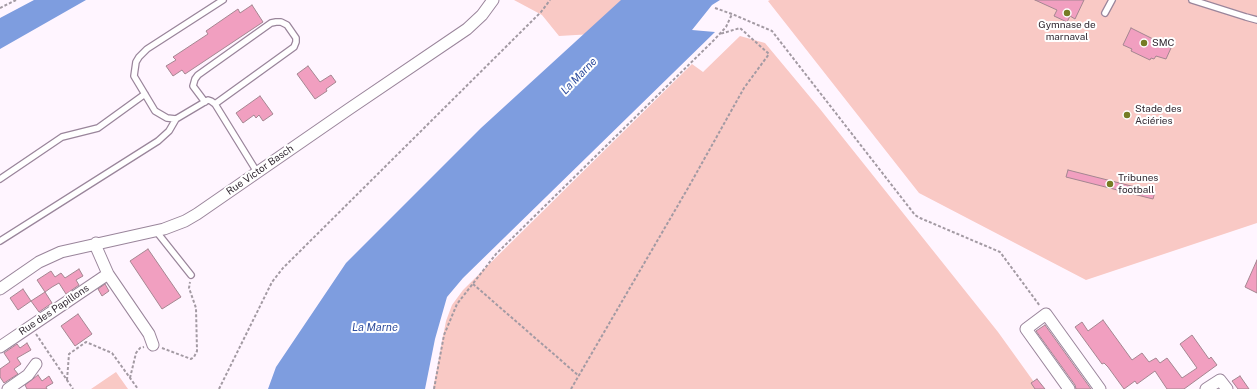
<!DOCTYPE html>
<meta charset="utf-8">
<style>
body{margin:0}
canvas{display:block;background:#fff5ff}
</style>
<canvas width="1257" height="389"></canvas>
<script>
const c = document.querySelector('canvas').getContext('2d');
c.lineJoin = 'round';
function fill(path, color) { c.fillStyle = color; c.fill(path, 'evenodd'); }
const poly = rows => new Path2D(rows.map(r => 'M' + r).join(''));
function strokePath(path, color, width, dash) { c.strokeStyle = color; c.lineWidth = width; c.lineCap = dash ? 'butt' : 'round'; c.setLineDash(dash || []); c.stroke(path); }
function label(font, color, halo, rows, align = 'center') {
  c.font = font + ' "Public Sans",sans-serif'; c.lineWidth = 4; c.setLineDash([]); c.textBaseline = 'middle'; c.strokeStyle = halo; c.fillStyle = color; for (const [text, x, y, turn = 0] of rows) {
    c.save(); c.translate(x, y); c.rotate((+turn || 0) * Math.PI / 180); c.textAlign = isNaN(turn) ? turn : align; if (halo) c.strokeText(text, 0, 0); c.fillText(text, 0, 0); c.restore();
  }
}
fill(poly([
 [514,0,641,0,593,34,559,36,542,15],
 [770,0,1257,0,1257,223,1086,280,919,193,768,1],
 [740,36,765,43,820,109,998,332,1039,389,433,389,446,321,452,305,463,290,692,64,703,72],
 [116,372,128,389,91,389]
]), '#f9c9c5');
fill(poly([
 [34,0,86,0,0,49,0,18],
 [621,0,720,0,712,5,692,30,715,32,463,278,447,297,435,339,425,389,268,389,276,367,346,263,481,128]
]), '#7e9ddf');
const building = poly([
 [1035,0,1084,0,1075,19,1070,16,1067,22,1054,16,1057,10,1035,0],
 [252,5,263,22,185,74,182,70,173,76,166,66,176,60,173,57,208,34,206,31,238,9,240,13,252,5],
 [1131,28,1171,48,1166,59,1156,56,1154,59,1151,58,1150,60,1131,51,1132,49,1123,45,1131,28],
 [308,66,320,82,331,75,336,82,326,89,327,91,315,99,297,74,308,66],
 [260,96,273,114,263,121,259,115,256,118,254,115,243,123,236,113,260,96],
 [1068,170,1155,192,1153,199,1066,177,1068,170],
 [148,249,181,297,162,309,130,261,148,249],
 [1257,260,1257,293,1245,287,1257,260],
 [79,269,83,276,76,280,79,285,66,294,59,283,52,287,45,292,52,303,39,312,31,301,45,292,37,280,51,271,55,277,61,273,65,278,79,269],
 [105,284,109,291,102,296,98,289,105,284],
 [23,289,31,301,18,310,10,298,23,289],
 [78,314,92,334,75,346,61,326,78,314],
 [1103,320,1132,360,1142,353,1149,362,1156,358,1160,363,1167,358,1182,378,1197,368,1180,344,1192,335,1209,359,1211,357,1217,365,1184,389,1167,389,1155,371,1137,384,1135,381,1124,389,1108,367,1104,363,1102,364,1075,327,1082,322,1088,331,1103,320],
 [1045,325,1091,389,1076,389,1075,385,1036,331,1045,325],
 [27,343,31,350,17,358,21,364,14,369,18,374,4,383,0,377,0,369,10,362,4,353,17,344,20,348,27,343],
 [38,375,42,381,49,376,53,383,46,387,47,389,27,389,25,385,38,375],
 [1240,376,1249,389,1238,389,1232,381,1240,376],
 [1037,379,1045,389,1035,389,1031,383,1037,379]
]);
fill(building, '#f19fc0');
strokePath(building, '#a58691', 1);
const service = poly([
 [223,0,147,49,139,57,136,62,134,76,155,111,167,118,176,119,208,100,211,101,215,104,257,172],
 [1192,0,1246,17,1257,20],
 [1105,13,1112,0],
 [205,102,193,86,195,79,198,75,271,23,276,22,281,22,287,25,296,38,296,42,294,47,215,104],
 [0,179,62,137,98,128,145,94],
 [156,231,191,275],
 [0,241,158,141,169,131,176,119]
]);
const minor = poly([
 [96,243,97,249,108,274,149,334,153,345],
 [0,289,39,262,61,252,164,229,185,221,197,214,349,109,467,29,482,15,493,0],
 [0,347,108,274],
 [8,389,28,375,36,364],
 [1069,389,1026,329,1046,314,1100,389],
 [1206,389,1220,380,1227,389]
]);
strokePath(service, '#9a859b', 8);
strokePath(minor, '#9a859b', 13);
strokePath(poly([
 [0,8,16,0],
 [715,8,732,14,772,31,915,215,920,218,1000,252,1040,306],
 [473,284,579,376],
 [36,334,73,389],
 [162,348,191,359,194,357,197,351,196,308,189,288,190,282],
 [130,378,136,353,140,348,144,347],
 [67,380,69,354,86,342,112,353,138,389],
 [219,389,272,282,283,268,541,12,550,0],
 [434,389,444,335,457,304,496,254,715,39,726,27,732,14],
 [571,389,688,188,744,88,769,54,740,28,720,34]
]), '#a39aa3', 2, [3, 2]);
strokePath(service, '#fff', 5.5);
strokePath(minor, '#fff', 11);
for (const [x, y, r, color] of [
 [1067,13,4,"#767c25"],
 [1144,43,4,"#767c25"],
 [1127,115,4,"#767c25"],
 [1110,184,4,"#767c25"]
]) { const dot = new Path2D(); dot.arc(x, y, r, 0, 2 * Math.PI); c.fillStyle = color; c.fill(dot); strokePath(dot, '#fff', 1.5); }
label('10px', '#322932', '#fff', [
 ["Gymnase de",1067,25,"center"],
 ["marnaval",1067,37,"center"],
 ["SMC",1152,43],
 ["Stade des",1135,109],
 ["Aciéries",1135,121],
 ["Tribunes",1118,178],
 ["football",1118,190]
], 'left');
label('10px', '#322932', '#fff', [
 ["Rue Victor Basch",260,170,-35],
 ["Rue des Papillons",54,310,-34]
]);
label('italic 11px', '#2f4e9e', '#fff', [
 ["La Marne",579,76,-46],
 ["La Marne",375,328]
]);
</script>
